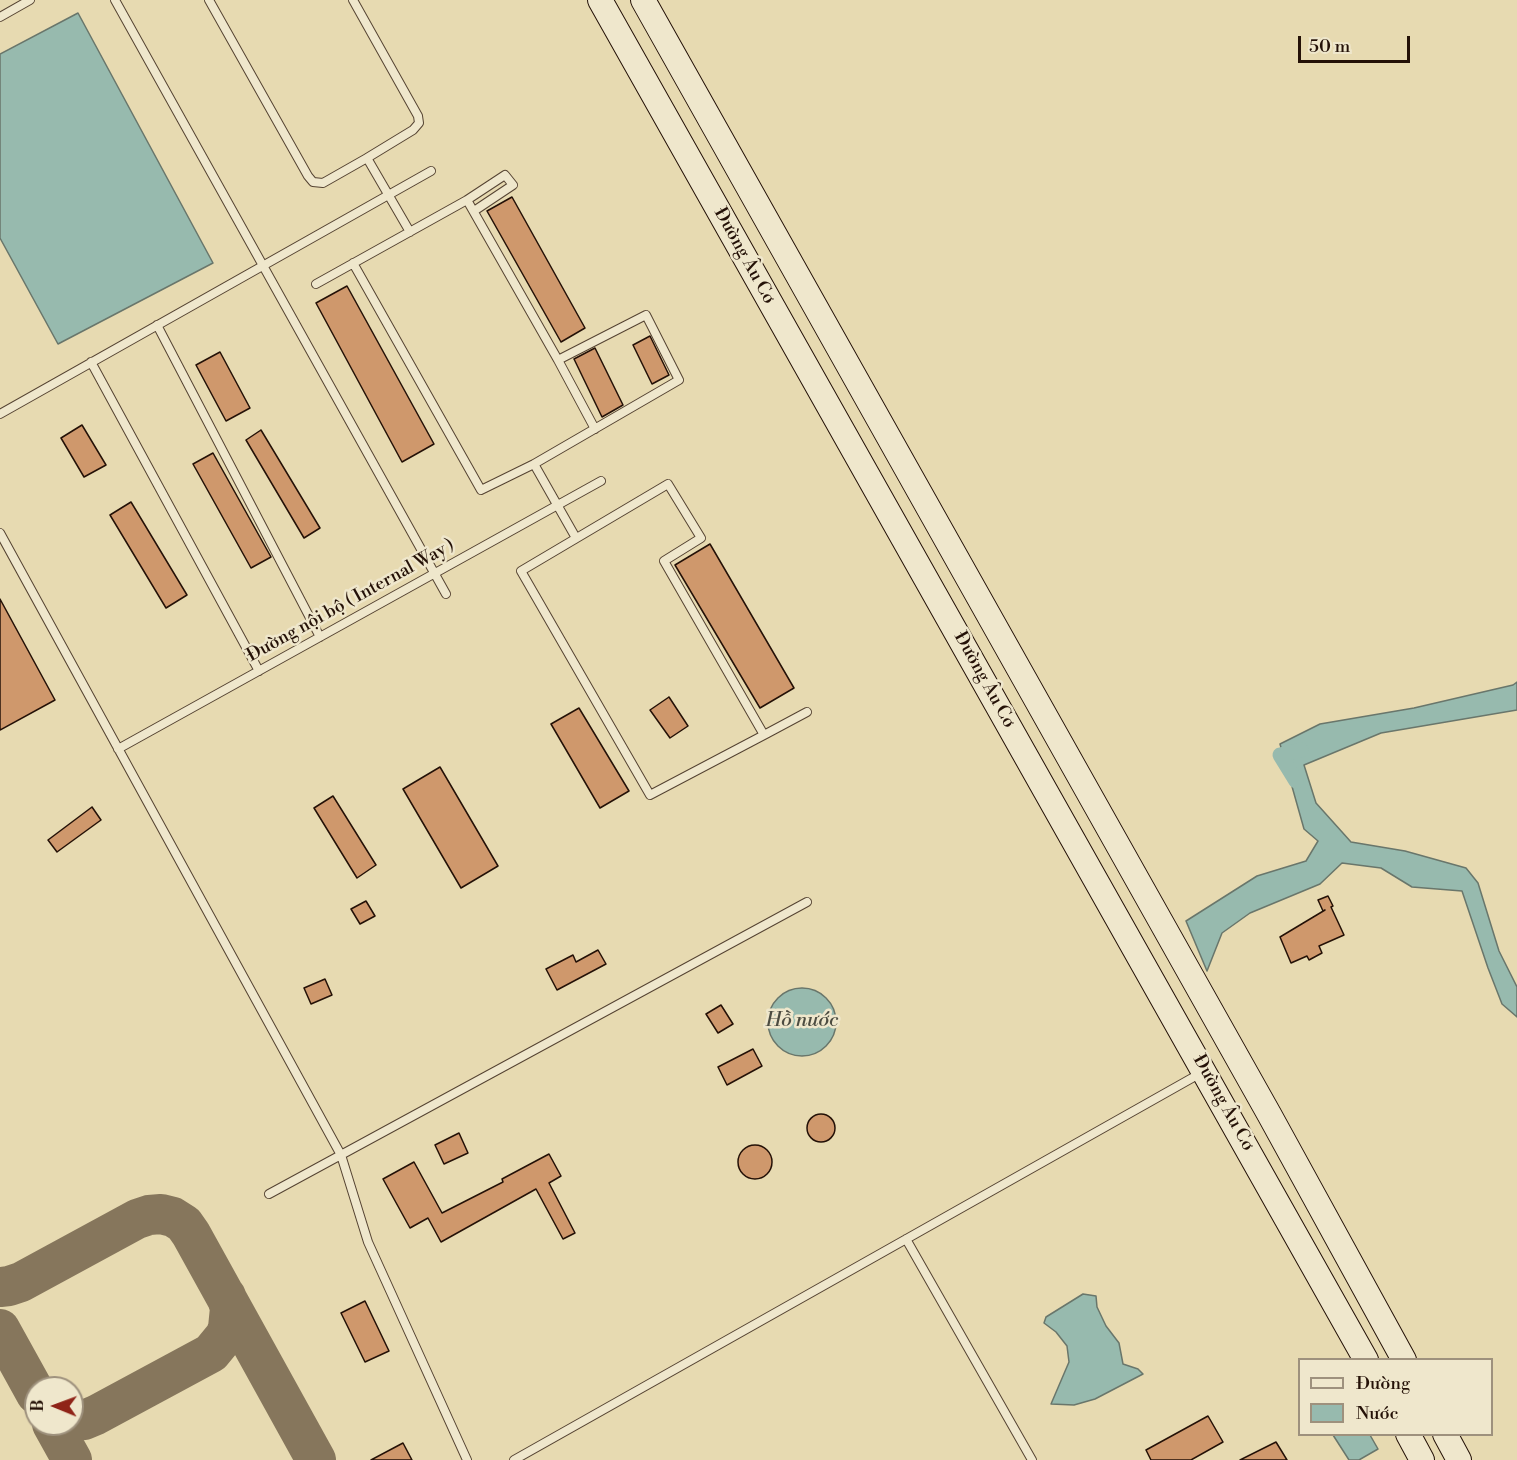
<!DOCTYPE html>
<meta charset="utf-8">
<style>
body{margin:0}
#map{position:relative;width:1517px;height:1460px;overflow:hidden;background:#e7dab1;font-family:"Libre Bodoni",serif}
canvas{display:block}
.legend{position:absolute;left:1298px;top:1358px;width:195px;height:78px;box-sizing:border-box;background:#efe7cc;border:2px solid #9e917d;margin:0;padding:8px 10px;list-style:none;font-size:18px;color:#241107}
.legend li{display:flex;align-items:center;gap:12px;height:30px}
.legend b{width:30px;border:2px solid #9e917d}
.north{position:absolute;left:24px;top:1376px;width:60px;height:60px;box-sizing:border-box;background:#efe7cc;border:2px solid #9e917d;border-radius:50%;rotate:271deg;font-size:16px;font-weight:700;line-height:24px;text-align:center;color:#241107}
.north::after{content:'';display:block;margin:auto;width:21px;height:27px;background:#8f2418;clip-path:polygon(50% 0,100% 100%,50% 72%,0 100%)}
.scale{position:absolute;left:1298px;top:36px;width:112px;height:27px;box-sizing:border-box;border:3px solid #241107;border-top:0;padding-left:8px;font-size:18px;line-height:21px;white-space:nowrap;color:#241107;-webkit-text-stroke:4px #efe7cc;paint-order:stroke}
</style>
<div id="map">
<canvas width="1517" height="1460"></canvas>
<ul class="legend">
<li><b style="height:8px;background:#efe7cc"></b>Đường</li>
<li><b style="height:16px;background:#97baae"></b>Nước</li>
</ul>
<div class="north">B</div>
<div class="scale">50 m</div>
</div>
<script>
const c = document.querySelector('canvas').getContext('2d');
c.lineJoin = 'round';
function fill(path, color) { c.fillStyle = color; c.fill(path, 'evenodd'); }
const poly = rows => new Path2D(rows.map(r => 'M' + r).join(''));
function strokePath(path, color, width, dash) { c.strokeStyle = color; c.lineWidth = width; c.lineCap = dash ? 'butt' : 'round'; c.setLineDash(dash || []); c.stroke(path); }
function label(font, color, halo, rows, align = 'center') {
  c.font = font + ' "Libre Bodoni",serif'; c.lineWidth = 5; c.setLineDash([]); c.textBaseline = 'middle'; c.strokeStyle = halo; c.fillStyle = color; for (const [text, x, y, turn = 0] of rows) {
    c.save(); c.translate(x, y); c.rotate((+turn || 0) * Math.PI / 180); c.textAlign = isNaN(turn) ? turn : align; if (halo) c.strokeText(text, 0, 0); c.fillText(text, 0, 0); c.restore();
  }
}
const water = poly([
 [78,13,213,263,58,344,0,238,0,54,78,13],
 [1517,682,1517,710,1381,733,1304,765,1316,803,1351,842,1405,851,1466,868,1478,883,1499,951,1517,987,1517,1017,1502,1004,1488,968,1462,891,1412,887,1381,868,1342,863,1320,884,1250,913,1222,933,1207,971,1186,921,1257,876,1306,861,1318,841,1304,829,1280,744,1320,724,1414,708,1513,685,1517,682],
 '768 1022a34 34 0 1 1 68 0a34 34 0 1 1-68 0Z',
 [1083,1294,1096,1296,1097,1307,1106,1326,1119,1343,1123,1364,1138,1369,1143,1374,1095,1399,1074,1405,1051,1404,1069,1362,1067,1346,1056,1332,1044,1323,1046,1317,1083,1294],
 [1333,1435,1370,1435,1378,1449,1359,1460,1349,1460,1333,1435]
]);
fill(water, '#97baae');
strokePath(water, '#69766b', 1.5);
strokePath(poly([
 [1296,781,1280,755,1301,750]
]), '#97baae', 15);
strokePath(poly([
 [0,1287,9,1286,21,1282,137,1219,149,1215,161,1214,173,1217,184,1224,191,1234,316,1460],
 [0,1329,36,1394],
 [72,1421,84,1420,96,1415,211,1353,225,1336,228,1328,230,1308,226,1296],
 [52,1424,72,1460]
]), '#86765c', 40);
const building = poly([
 [512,197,585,328,561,342,487,211,512,197],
 [347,286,434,444,402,462,316,303,347,286],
 [650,336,669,375,652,384,633,345,650,336],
 [595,348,623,405,602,417,574,359,595,348],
 [220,352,250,408,226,421,196,365,220,352],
 [82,425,106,465,84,477,61,438,82,425],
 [261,430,320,528,304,538,246,440,261,430],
 [213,453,271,557,251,568,193,464,213,453],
 [131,502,187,595,166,608,110,515,131,502],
 [710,544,794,688,760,708,675,565,710,544],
 [0,599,55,700,0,730,0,599],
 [669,697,688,726,670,738,650,710,669,697],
 [579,708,629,791,600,808,551,724,579,708],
 [440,767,498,866,461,888,403,789,440,767],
 [333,796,376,865,357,878,314,808,333,796],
 [92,807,101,820,57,852,48,840,92,807],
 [1328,896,1333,906,1331,907,1344,935,1319,946,1322,953,1309,960,1307,956,1291,963,1280,937,1325,910,1323,911,1318,900,1328,896],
 [366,901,375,916,360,924,351,909,366,901],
 [598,950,606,964,557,990,546,969,573,955,576,962,598,950],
 [325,979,332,995,311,1004,304,988,325,979],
 [721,1005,733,1024,718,1033,706,1014,721,1005],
 [753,1049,762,1066,727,1085,718,1067,753,1049],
 '807 1128a14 14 0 1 1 28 0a14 14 0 1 1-28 0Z',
 [459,1133,468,1153,444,1164,435,1145,459,1133],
 '738 1162a17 17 0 1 1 34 0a17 17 0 1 1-34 0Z',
 [549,1154,561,1176,549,1183,575,1233,563,1239,536,1189,441,1242,428,1218,410,1228,383,1179,414,1162,442,1213,503,1182,502,1179,549,1154],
 [365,1301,389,1351,365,1362,341,1313,365,1301],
 [1208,1416,1223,1442,1191,1460,1151,1460,1146,1450,1208,1416],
 [1276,1442,1287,1460,1240,1460,1276,1442],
 [403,1443,412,1460,371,1460,403,1443]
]);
fill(building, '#cf986c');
strokePath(building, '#241107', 1.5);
const lane = poly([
 [115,0,446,594],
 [209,0,308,176,313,182,323,183,367,158],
 [353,0,418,116,419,123,413,130,367,158,410,232],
 [0,17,30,0],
 [474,211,513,185,505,175,467,200,558,360,646,315,679,380,534,464,576,538],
 [353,263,481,490,534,464],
 [316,284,467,200],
 [157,325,320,637],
 [558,360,595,429],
 [91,362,259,671],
 [0,414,431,171],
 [668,484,701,538,664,561,764,735,650,795,521,571,668,484],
 [0,533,341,1155,368,1242,467,1460],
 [764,735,807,712],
 [118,749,601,481],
 [269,1194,807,902],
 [906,1239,1032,1460],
 [514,1460,1201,1073]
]);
const secondary = poly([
 [600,0,1366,1360],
 [643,0,1269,1114,1404,1360],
 [1408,1434,1422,1460],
 [1445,1434,1459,1460]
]);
strokePath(lane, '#554332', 10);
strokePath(secondary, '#241107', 26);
strokePath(lane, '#efe7cc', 8);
strokePath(secondary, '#efe7cc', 24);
label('18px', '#241107', '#efe7cc', [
 ["Đường Âu Cơ",744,256,61],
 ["Đường nội bộ ( Internal Way )",351,601,-29],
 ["Đường Âu Cơ",984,680,61],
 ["Đường Âu Cơ",1223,1103,61]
]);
label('italic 20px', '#4c4c41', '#efe7cc', [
 ["Hồ nước",802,1021]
]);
</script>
